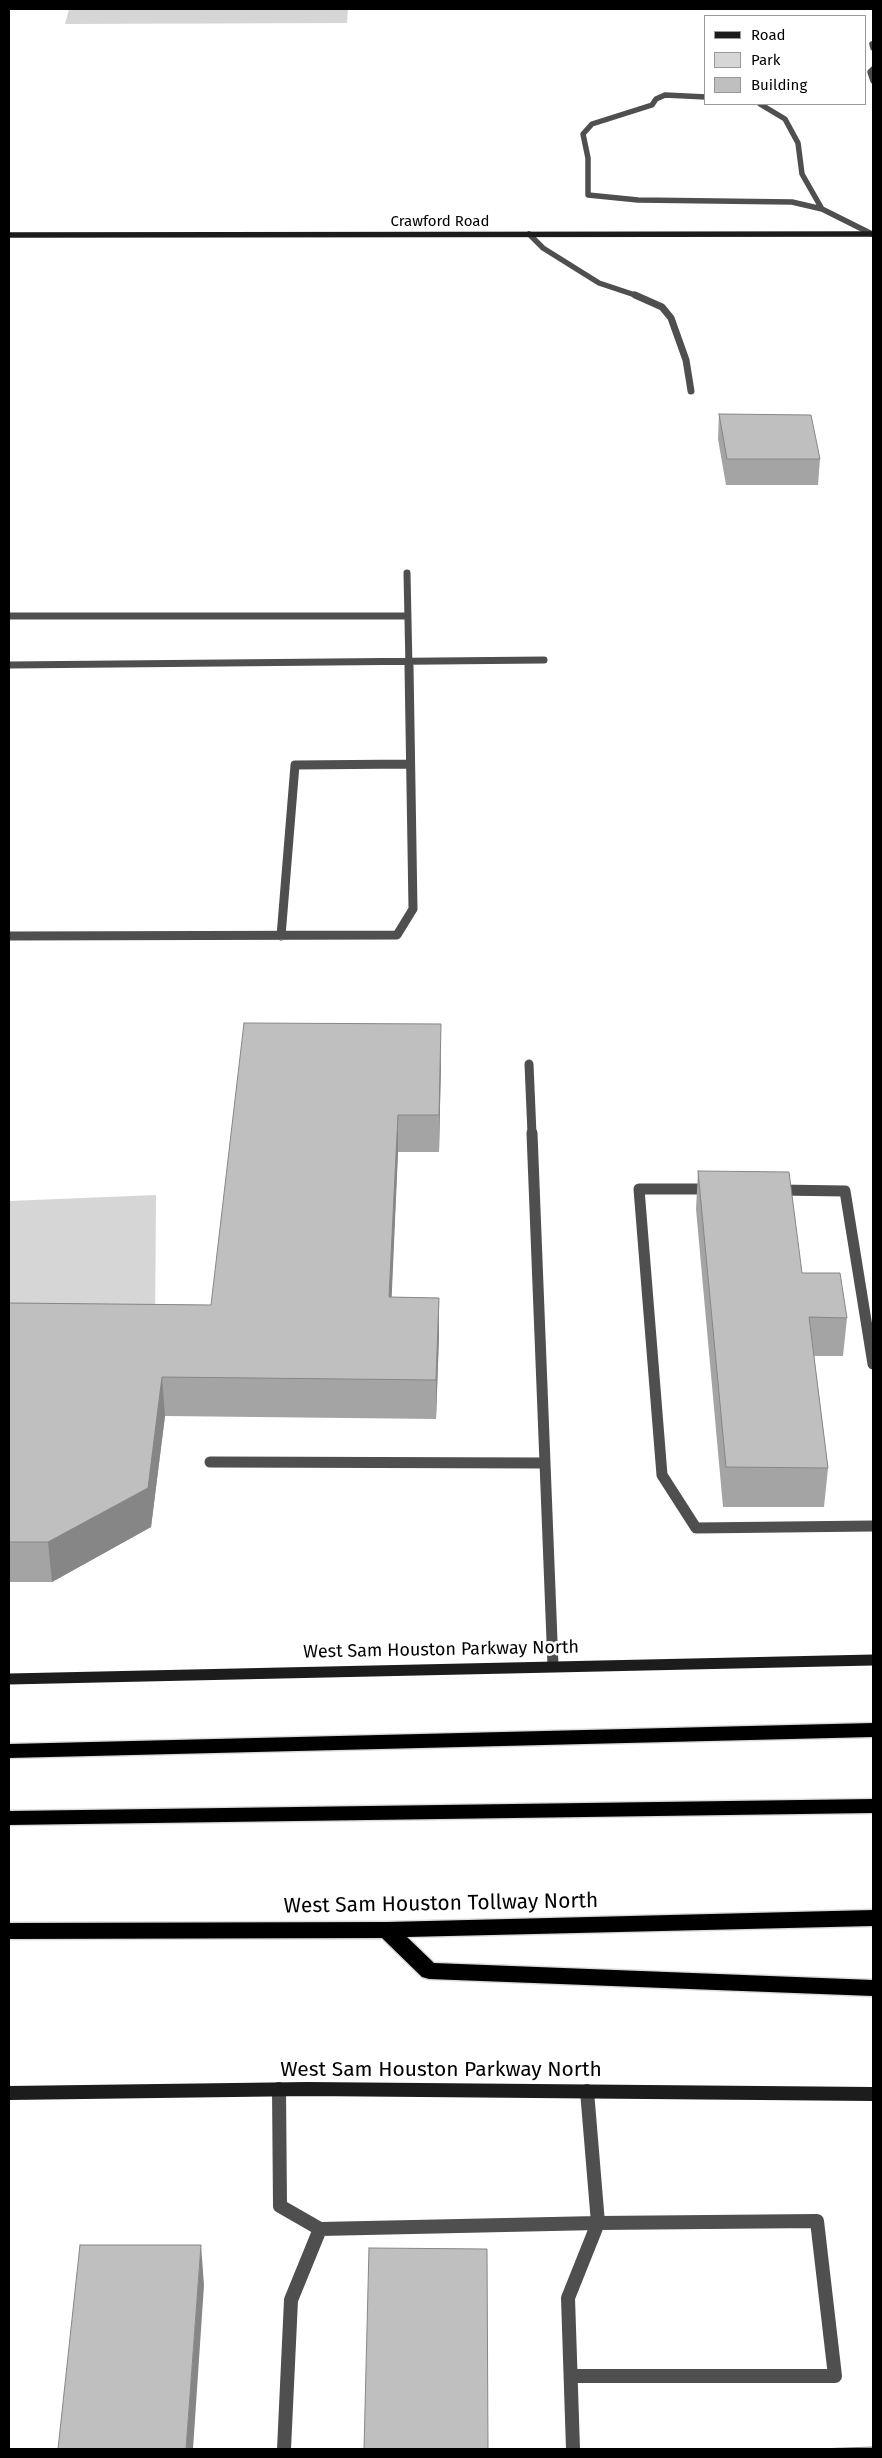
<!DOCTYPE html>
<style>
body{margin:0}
#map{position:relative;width:882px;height:2458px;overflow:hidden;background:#fff;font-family:"Fira Sans",sans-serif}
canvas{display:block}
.frame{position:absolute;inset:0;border:10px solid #000;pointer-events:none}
.legend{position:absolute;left:704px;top:15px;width:162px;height:90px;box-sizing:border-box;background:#fff;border:1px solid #999;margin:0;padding:6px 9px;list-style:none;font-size:15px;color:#000}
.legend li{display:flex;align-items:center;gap:10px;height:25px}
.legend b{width:25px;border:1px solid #999}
</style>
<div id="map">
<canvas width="882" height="2458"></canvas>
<div class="frame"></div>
<ul class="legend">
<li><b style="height:6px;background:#1c1c1c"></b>Road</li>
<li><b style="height:14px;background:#d6d6d6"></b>Park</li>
<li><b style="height:14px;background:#bfbfbf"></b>Building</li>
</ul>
</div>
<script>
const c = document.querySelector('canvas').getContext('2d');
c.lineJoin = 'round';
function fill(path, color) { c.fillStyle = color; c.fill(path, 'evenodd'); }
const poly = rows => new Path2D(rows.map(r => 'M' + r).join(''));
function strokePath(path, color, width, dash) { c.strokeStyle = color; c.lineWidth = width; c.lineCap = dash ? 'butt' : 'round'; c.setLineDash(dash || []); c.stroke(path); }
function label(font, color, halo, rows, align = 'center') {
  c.font = font + ' "Fira Sans",sans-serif'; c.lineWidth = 5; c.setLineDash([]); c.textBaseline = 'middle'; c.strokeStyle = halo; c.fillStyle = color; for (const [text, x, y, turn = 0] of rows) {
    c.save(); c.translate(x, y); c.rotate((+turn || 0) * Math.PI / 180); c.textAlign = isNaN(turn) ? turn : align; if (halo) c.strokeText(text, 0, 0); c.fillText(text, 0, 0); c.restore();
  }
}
fill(poly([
 [69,9,348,9,347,23,65,24],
 [156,1195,155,1334,9,1330,9,1201]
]), '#d6d6d6');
const highway = poly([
 [873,1723,873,1737,9,1758,9,1744,873,1723],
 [873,1799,873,1813,9,1825,9,1811,873,1799],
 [873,1910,873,1926,407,1937,434,1963,873,1980,873,1996,429,1979,422,1977,382,1938,9,1939,9,1923,387,1922,873,1910]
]);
strokePath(highway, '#dbdbdb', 3);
strokePath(poly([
 [872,44,873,48],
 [873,69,870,72,873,81],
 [706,97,665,95,656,99,652,105,592,124,583,134,588,158,588,195,638,200,792,202,822,209,872,234],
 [760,104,785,119,798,143,802,174,822,209],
 [529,234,543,248,599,283,638,296]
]), '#4f4f4f', 5.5);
strokePath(poly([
 [635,295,662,307,671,318,686,360,691,391]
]), '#4f4f4f', 7);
strokePath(poly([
 [529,1064,532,1134]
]), '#4f4f4f', 9);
strokePath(poly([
 [532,1133,553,1666],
 [710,1189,639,1189,662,1475,696,1528,873,1526],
 [779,1190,845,1191,873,1364],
 [210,1462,545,1463]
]), '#4f4f4f', 11);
strokePath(poly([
 [279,2089,280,2206,320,2229,598,2223,587,2091],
 [571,2376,835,2376,817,2221,598,2223,568,2298,573,2449],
 [284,2449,291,2300,320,2229]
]), '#4f4f4f', 14);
strokePath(poly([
 [407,573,409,668],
 [9,616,408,616],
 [9,665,544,660]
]), '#4f4f4f', 7);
strokePath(poly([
 [9,936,397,935,413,909,409,666],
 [281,936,295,765,410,764]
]), '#4f4f4f', 9);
strokePath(poly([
 [9,235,873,234]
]), '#1c1c1c', 5.5);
strokePath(poly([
 [9,1679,873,1660]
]), '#1c1c1c', 11);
strokePath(poly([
 [9,2093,308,2089,873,2094]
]), '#1c1c1c', 14);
fill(highway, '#000');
fill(poly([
 [719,414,820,459,818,485,726,485,718,439],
 [441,1061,439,1152,398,1152,391,1297,439,1298,439,1336,436,1419,165,1416,151,1527,52,1582,9,1582,9,1303,211,1305],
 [698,1171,847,1318,843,1356,814,1356,828,1468,824,1507,723,1507,696,1209]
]), '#a4a4a4');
fill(poly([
 [441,1024,441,1061,439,1152,439,1115],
 [398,1115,398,1152,390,1336,389,1297],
 [439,1298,439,1336,436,1419,436,1380],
 [162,1377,165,1416,151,1527,52,1582,48,1542],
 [201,2245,204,2285,193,2449,186,2449]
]), '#868686');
const building = poly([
 [719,414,811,415,820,459,727,459,719,414],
 [244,1023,441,1024,439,1115,398,1115,389,1297,439,1298,436,1380,162,1377,148,1488,48,1542,9,1542,9,1303,211,1305,244,1023],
 [698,1171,789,1172,802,1273,840,1273,847,1318,809,1317,828,1468,726,1467,698,1171],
 [80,2245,201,2245,186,2449,58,2449,80,2245],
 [369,2248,487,2249,488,2449,364,2449,369,2248],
 [873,2447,873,2449,817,2449,873,2447]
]);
fill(building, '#bfbfbf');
strokePath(building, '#868686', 1);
label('15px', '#000', '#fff', [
 ["Crawford Road",440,222]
]);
label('18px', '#000', '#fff', [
 ["West Sam Houston Parkway North",441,1650,-1]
]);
label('21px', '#000', '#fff', [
 ["West Sam Houston Tollway North",441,1904,-1],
 ["West Sam Houston Parkway North",441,2070]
]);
</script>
